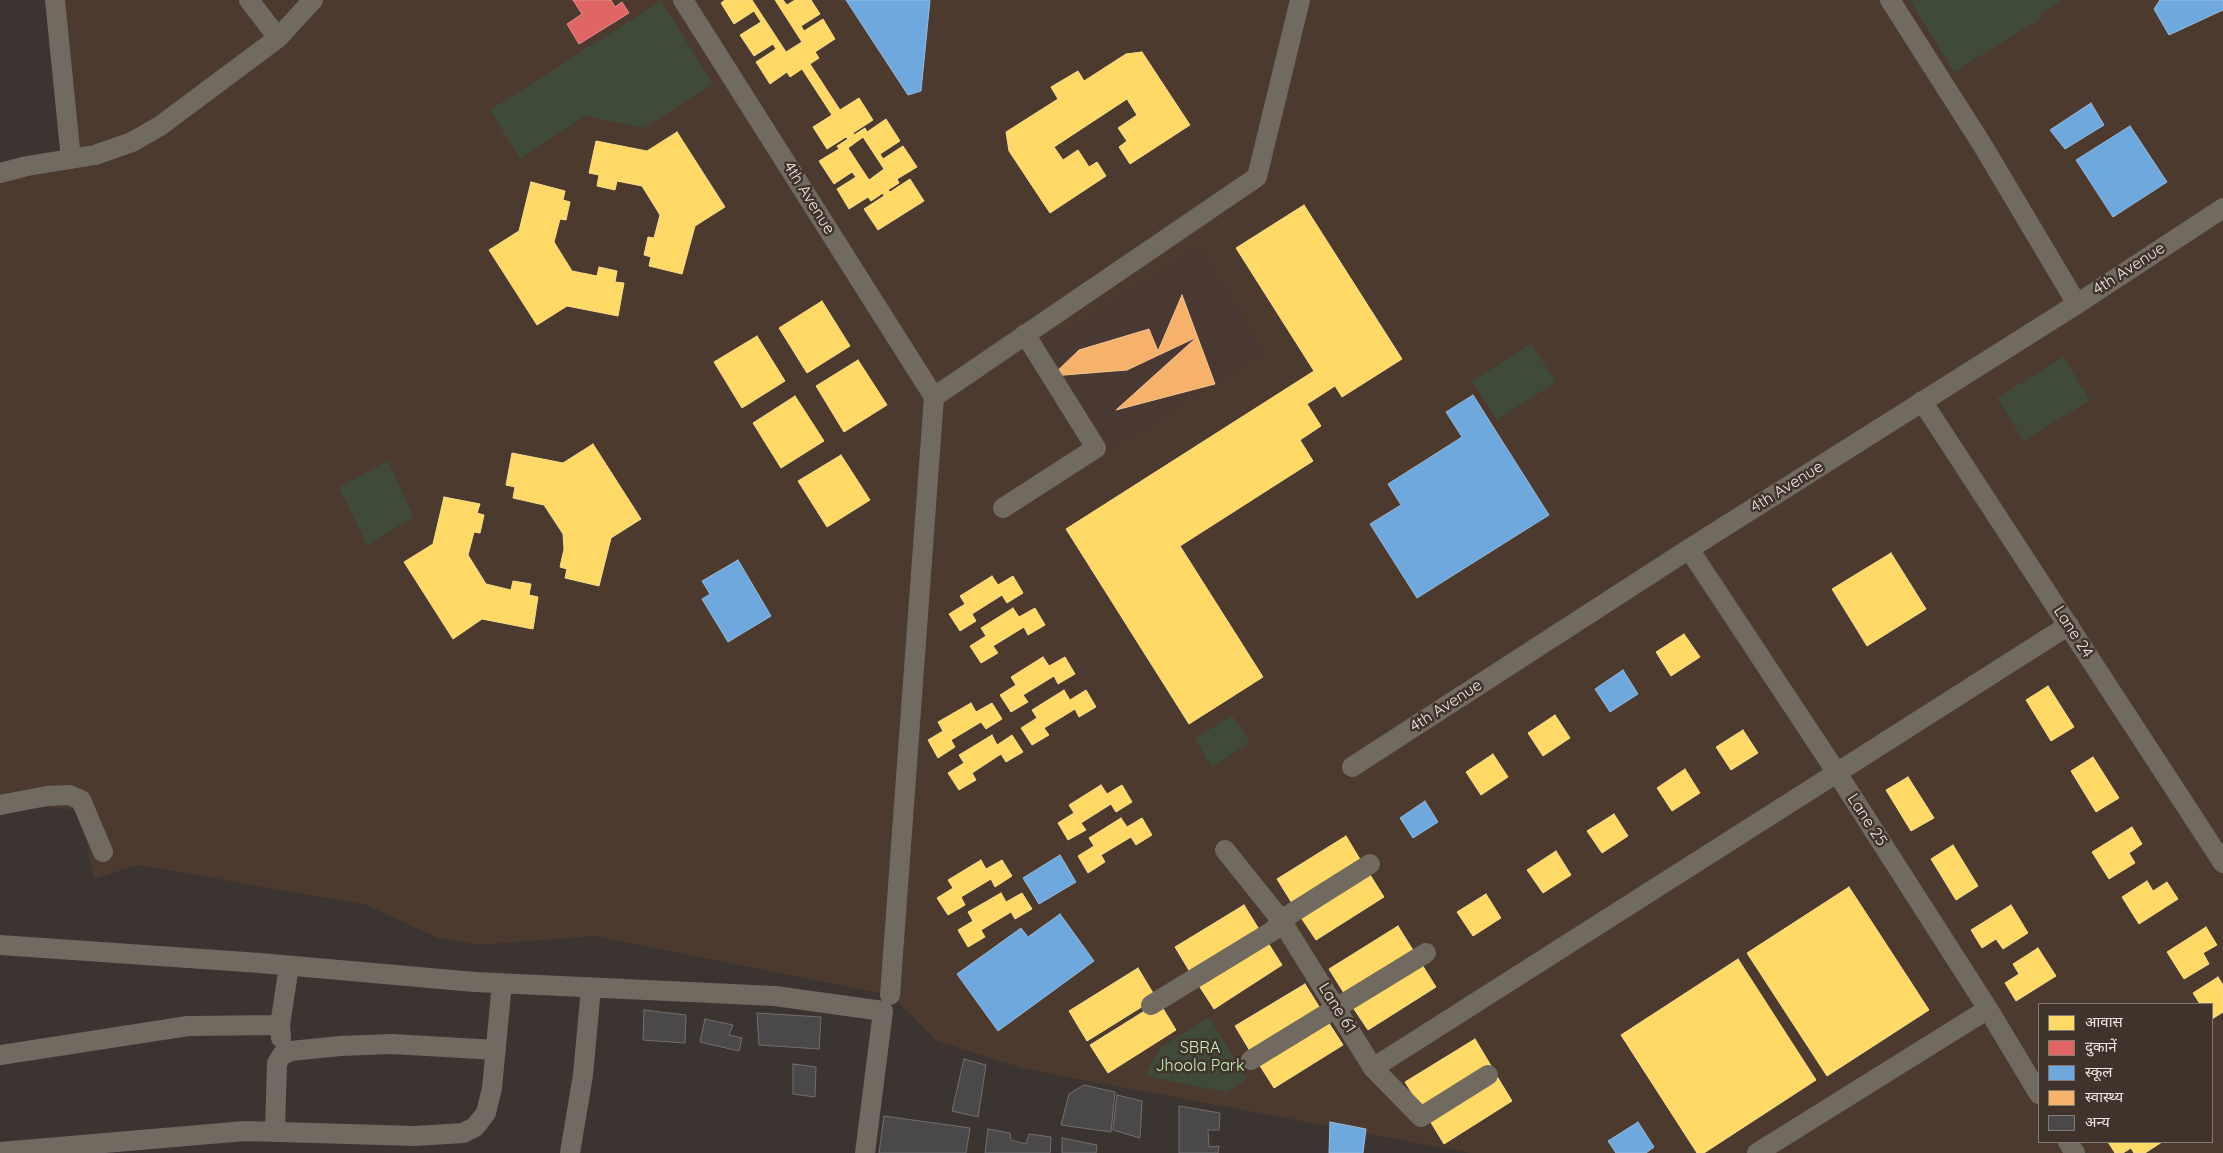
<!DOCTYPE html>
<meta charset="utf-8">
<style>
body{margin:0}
#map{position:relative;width:2223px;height:1153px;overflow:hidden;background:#3b3430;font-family:Quicksand,"Noto Sans Devanagari",sans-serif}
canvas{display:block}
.legend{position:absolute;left:2038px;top:1003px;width:175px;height:140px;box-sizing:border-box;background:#40332b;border:1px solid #867b74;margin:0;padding:6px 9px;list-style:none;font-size:15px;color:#efe6e1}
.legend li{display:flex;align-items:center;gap:10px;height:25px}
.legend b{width:25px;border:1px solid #867b74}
</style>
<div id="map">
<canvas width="2223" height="1153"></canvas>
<ul class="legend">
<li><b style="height:14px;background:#ffd966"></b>आवास</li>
<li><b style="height:14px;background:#e06666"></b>दुकानें</li>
<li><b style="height:14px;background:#6fa8dc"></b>स्कूल</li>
<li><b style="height:14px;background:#f6b26b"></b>स्वास्थ्य</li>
<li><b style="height:14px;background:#4b4849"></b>अन्य</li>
</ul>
</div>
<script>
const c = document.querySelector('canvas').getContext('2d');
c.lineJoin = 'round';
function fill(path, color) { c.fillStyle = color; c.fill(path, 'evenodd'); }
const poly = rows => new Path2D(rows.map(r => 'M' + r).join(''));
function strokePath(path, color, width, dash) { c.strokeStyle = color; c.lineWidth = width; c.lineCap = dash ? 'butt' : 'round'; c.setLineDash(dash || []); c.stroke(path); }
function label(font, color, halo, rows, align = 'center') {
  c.font = font + ' Quicksand,sans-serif'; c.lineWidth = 5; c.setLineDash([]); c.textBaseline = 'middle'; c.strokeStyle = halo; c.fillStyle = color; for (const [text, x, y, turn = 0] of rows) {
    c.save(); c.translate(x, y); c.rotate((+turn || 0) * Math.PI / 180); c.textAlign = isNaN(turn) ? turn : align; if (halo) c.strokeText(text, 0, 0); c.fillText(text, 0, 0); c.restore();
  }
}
fill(poly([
 [50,0,2223,0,2223,1153,1470,1153,1025,1069,937,1041,890,995,595,936,478,945,438,938,366,905,138,865,94,879,81,810,0,803,0,175,71,159],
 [2039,1004,2212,1004,2212,1142,2039,1142]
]), '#4c3a2f');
fill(poly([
 [1199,248,1264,353,1105,452,1040,347]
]), '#4a3832');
fill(poly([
 [1910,0,2063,0,2040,14,2042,18,1954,72],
 [661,1,713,84,644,128,586,116,520,158,490,110],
 [1531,344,1556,382,1497,420,1472,381],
 [2063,357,2090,400,2024,441,1997,398],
 [388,461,414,517,367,545,339,487],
 [1232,715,1250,743,1212,767,1195,739],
 [1209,1017,1247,1079,1227,1092,1145,1076,1160,1048]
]), '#3f4a39');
const homes = poly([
 [725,0,752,0,786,52,802,42,775,0,783,0,787,5,795,0,811,0,820,14,801,26,804,31,823,19,835,39,815,52,819,58,810,64,840,110,859,98,873,120,853,133,854,135,865,128,867,132,886,119,900,141,880,154,883,159,903,146,917,167,897,179,899,183,888,190,890,192,910,179,924,201,878,230,864,209,884,196,883,193,871,201,868,197,849,209,837,189,856,177,852,172,834,184,819,161,839,149,837,146,848,139,846,137,827,149,813,127,832,115,802,69,790,77,787,72,770,84,756,62,776,49,773,44,754,56,740,35,761,22,754,11,734,24,721,3,725,0],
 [863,137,884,169,869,180,848,148,863,137],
 [1142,52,1190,125,1130,164,1119,147,1127,141,1118,128,1137,115,1127,99,1054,147,1063,160,1078,150,1089,167,1097,162,1106,176,1050,213,1009,151,1006,132,1058,99,1051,87,1078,71,1084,81,1126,54,1142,52],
 [677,132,725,207,695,226,682,274,649,266,651,257,644,255,648,237,654,238,660,215,642,186,617,181,615,190,597,186,599,175,589,173,596,141,647,151,677,132],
 [531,182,565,191,563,200,570,202,566,220,560,219,554,242,572,271,597,276,599,267,617,271,615,282,624,283,618,316,567,306,537,325,489,250,519,231,531,182],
 [1304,205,1402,359,1342,397,1335,386,1307,404,1321,426,1300,440,1313,461,1180,546,1263,677,1189,724,1066,529,1314,371,1236,248,1304,205],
 [822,301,850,346,807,373,779,328,822,301],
 [757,336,785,381,742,408,714,362,757,336],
 [858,360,887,405,844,432,816,386,858,360],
 [795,396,824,441,781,468,753,423,795,396],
 [593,444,641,519,611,538,599,586,565,578,567,569,560,567,564,549,563,534,544,505,513,498,515,487,506,485,512,453,563,463,593,444],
 [841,455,870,500,827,527,798,481,841,455],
 [444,497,480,504,477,513,484,515,480,533,474,532,468,555,486,584,511,590,513,581,531,584,529,595,538,597,533,629,482,619,453,639,404,562,433,544,444,497],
 [1891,553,1926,609,1867,646,1832,589,1891,553],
 [992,576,998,585,1013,576,1023,593,1007,603,1002,595,972,614,976,621,960,631,949,614,965,604,960,596,992,576],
 [1013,608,1019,617,1035,608,1045,625,1028,635,1024,627,993,646,998,653,981,663,970,646,986,636,981,628,1013,608],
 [1684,634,1700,657,1671,676,1656,652,1684,634],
 [1043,657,1049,666,1065,657,1075,674,1058,684,1054,676,1023,695,1028,702,1011,712,1000,695,1016,685,1011,677,1043,657],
 [2048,686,2074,727,2051,741,2026,700,2048,686],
 [1064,690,1070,700,1086,690,1096,707,1079,717,1075,709,1044,728,1049,735,1032,745,1021,728,1037,718,1032,710,1064,690],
 [971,703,976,712,992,703,1002,719,986,729,981,722,951,740,955,747,938,758,928,740,943,731,938,722,971,703],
 [1555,715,1570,738,1543,756,1528,733,1555,715],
 [1743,730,1758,753,1731,770,1716,747,1743,730],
 [992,735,997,745,1012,735,1023,752,1006,762,1001,754,972,773,976,780,959,790,948,773,964,763,959,755,992,735],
 [1493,754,1508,777,1481,795,1466,772,1493,754],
 [2093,757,2119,798,2096,812,2071,771,2093,757],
 [1685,769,1700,793,1672,811,1657,788,1685,769],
 [1908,777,1934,818,1911,831,1886,790,1908,777],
 [1101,785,1107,794,1122,785,1132,802,1116,812,1111,804,1081,823,1086,830,1068,840,1058,823,1074,813,1069,805,1101,785],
 [1614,814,1628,836,1602,853,1587,831,1614,814],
 [1121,818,1127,827,1142,818,1152,835,1136,845,1131,837,1101,855,1105,862,1088,873,1078,856,1094,846,1089,838,1121,818],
 [2132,827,2142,844,2129,853,2135,863,2109,879,2092,852,2132,827],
 [1346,836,1364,866,1295,908,1277,879,1346,836],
 [1953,845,1978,886,1956,900,1931,859,1953,845],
 [1556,851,1571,875,1543,893,1527,870,1556,851],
 [981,860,986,869,1002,860,1012,876,995,887,991,879,961,897,965,905,948,915,937,898,953,888,948,880,981,860],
 [1367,870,1384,897,1316,940,1298,913,1367,870],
 [2147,881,2153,891,2167,882,2178,899,2139,924,2122,897,2147,881],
 [1849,887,1929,1010,1827,1076,1747,953,1849,887],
 [1001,893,1006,902,1022,893,1032,909,1015,919,1011,912,981,930,985,937,968,947,958,930,973,921,968,912,1001,893],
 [1486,894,1501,918,1473,936,1457,912,1486,894],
 [1244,905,1262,934,1193,977,1175,947,1244,905],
 [2011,905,2028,933,2003,949,1996,939,1982,948,1971,930,2011,905],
 [1398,926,1416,955,1347,998,1329,969,1398,926],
 [2206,927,2217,945,2203,953,2209,964,2184,979,2167,952,2206,927],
 [1265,938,1282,965,1214,1009,1196,981,1265,938],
 [2038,948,2056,976,2016,1001,2005,983,2019,974,2013,964,2038,948],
 [1738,959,1816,1080,1704,1153,1697,1153,1621,1035,1738,959],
 [1419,960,1436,987,1368,1030,1350,1003,1419,960],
 [1138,968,1156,998,1087,1041,1069,1011,1138,968],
 [2218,977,2223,985,2223,1012,2212,1019,2212,1004,2200,1004,2193,993,2218,977],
 [1305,984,1323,1013,1253,1056,1235,1026,1305,984],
 [1159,1002,1176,1030,1108,1073,1090,1045,1159,1002],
 [1325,1017,1343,1045,1274,1088,1257,1061,1325,1017],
 [1475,1039,1493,1069,1424,1112,1405,1082,1475,1039],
 [1495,1073,1512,1101,1444,1144,1427,1116,1495,1073],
 [2108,1142,2162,1142,2145,1153,2134,1153,2131,1148,2123,1153,2115,1153,2108,1142]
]);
fill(homes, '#ffd966');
strokePath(homes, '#fadd8b', 1);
const shops = poly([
 [573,0,611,0,615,7,622,2,629,13,579,44,567,24,582,14,573,0]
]);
fill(shops, '#e06666');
strokePath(shops, '#e48c8b', 1);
const schools = poly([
 [846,0,930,0,921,91,908,95,846,0],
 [2160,0,2223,0,2223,10,2169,35,2154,9,2160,0],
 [2091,103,2104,125,2065,149,2050,130,2091,103],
 [2130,126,2167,182,2113,217,2076,160,2130,126],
 [1473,395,1549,515,1417,598,1370,524,1401,505,1388,484,1462,437,1446,412,1473,395],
 [738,560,771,616,728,642,702,599,710,594,702,581,738,560],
 [1623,670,1638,694,1610,712,1595,689,1623,670],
 [1425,801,1438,822,1413,838,1400,818,1425,801],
 [1060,855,1076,882,1039,904,1023,878,1060,855],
 [1060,914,1094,961,998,1031,957,974,1021,928,1028,937,1060,914],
 [1330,1122,1366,1129,1363,1153,1329,1153,1330,1122],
 [1638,1122,1654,1147,1646,1153,1616,1153,1608,1141,1638,1122]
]);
fill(schools, '#6fa8dc');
strokePath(schools, '#95bbde', 1);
const health = poly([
 [1182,295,1215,384,1116,410,1197,337,1127,370,1052,376,1079,350,1149,329,1158,351,1182,295]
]);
fill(health, '#f6b26b');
strokePath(health, '#f4c28e', 1);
const building = poly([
 [644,1010,686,1015,685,1043,643,1040,644,1010],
 [757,1013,821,1017,819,1049,759,1045,757,1013],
 [705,1019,733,1025,729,1035,742,1038,739,1051,700,1042,705,1019],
 [964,1059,986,1065,978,1117,952,1111,964,1059],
 [793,1064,816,1067,815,1097,793,1094,793,1064],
 [1084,1085,1115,1092,1111,1132,1061,1125,1069,1094,1084,1085],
 [1117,1095,1142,1101,1140,1138,1113,1130,1117,1095],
 [1179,1106,1220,1113,1219,1130,1208,1130,1209,1147,1219,1146,1218,1153,1179,1153,1179,1106],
 [884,1116,970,1128,966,1153,879,1153,884,1116],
 [988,1129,1010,1133,1011,1140,1026,1144,1029,1134,1051,1137,1050,1153,985,1153,988,1129],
 [1062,1138,1097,1145,1096,1153,1062,1153,1062,1138]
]);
fill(building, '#4b4849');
strokePath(building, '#736f71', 1);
strokePath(poly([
 [55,0,71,159],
 [249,0,278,38],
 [683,0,934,397],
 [1890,0,1983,146,2077,304],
 [0,173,27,166,95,155,132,142,160,126,278,38,313,0],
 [934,397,1257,177,1300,0],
 [1922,401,2223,863],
 [1003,508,1096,448,1025,334],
 [1689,549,1837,773,1988,1009,2039,1094],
 [1352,767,1689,549,2077,304,2223,208],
 [0,805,47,796,69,795,81,800,103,852],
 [1225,850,1281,920,1373,1068,2069,625],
 [0,945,260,963,475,982,775,996,883,1011,865,1153],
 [890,995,934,397],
 [1151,1005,1274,930,1281,920,1370,864],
 [281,1038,280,1025,289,966],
 [0,1055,188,1026,280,1025],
 [1251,1060,1426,953],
 [1373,1068,1421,1117,1488,1075],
 [275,1131,277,1063,282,1055,291,1051,340,1046,392,1044,496,1050],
 [2068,1142,2075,1153],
 [0,1152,245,1131,415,1136,463,1133,475,1127,486,1113,492,1088,502,983],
 [570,1153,583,1075,591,988],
 [1757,1153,1988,1009]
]), '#716a61', 20);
label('16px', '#efe6e1', '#40332b', [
 ["4th Avenue",809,198,58],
 ["4th Avenue",2129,269,-33],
 ["4th Avenue",1787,487,-32],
 ["Lane 24",2073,632,57],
 ["4th Avenue",1446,706,-33],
 ["Lane 25",1867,820,57],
 ["Lane 61",1337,1008,58]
]);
label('16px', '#cbf1ba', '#40332b', [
 ["SBRA",1200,1048],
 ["Jhoola Park",1200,1066]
]);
</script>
